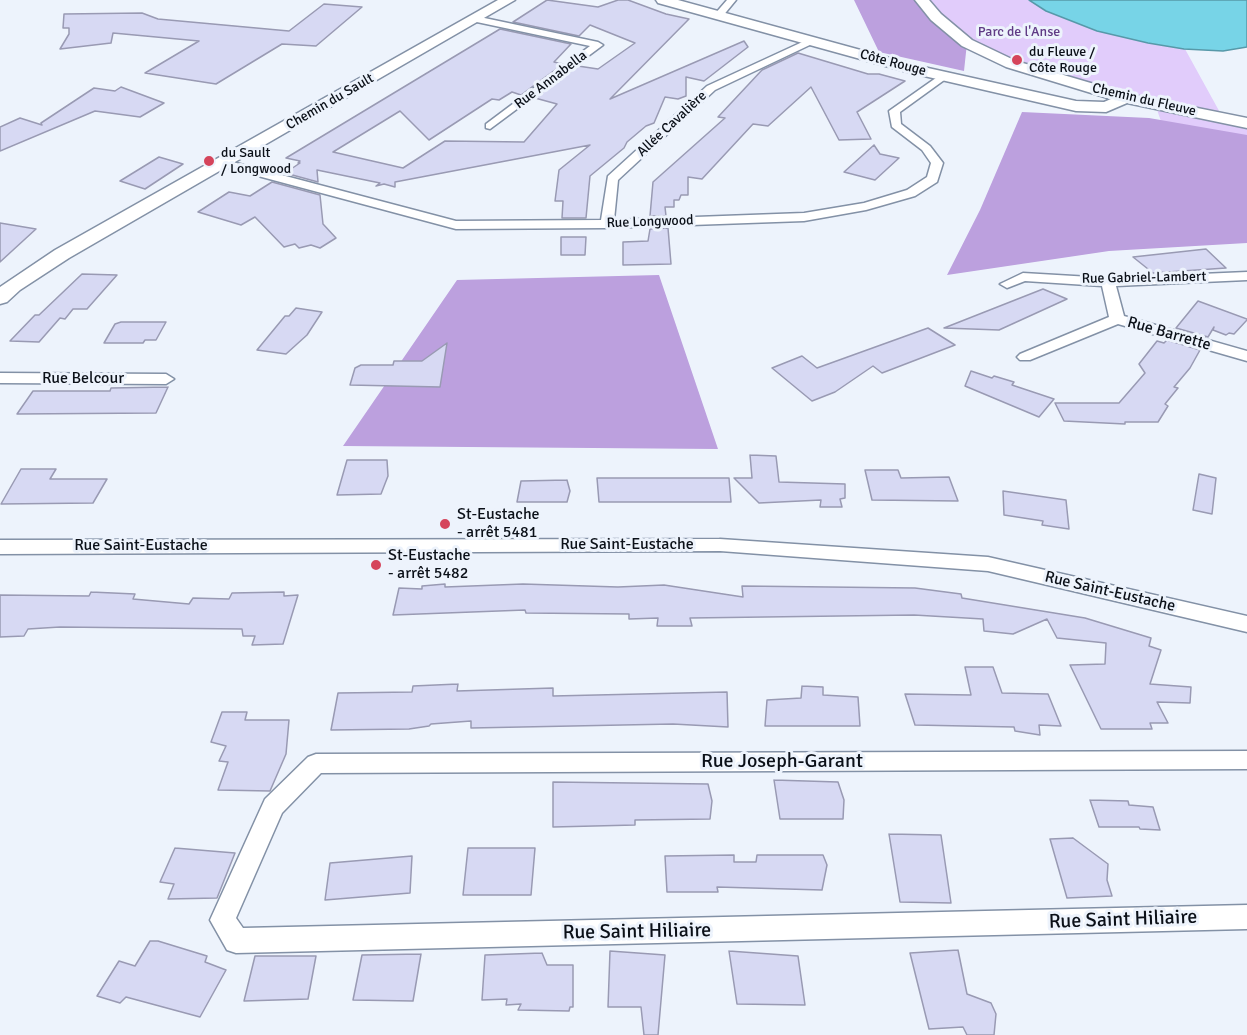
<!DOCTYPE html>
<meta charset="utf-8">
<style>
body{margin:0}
canvas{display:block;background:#edf3fc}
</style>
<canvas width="1247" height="1035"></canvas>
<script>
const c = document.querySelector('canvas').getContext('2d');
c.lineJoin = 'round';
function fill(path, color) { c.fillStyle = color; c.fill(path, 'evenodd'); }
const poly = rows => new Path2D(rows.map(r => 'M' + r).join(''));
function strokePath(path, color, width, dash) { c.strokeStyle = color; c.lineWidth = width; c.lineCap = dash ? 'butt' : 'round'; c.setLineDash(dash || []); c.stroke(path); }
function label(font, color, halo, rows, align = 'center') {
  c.font = font + ' Signika,sans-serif'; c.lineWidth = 6; c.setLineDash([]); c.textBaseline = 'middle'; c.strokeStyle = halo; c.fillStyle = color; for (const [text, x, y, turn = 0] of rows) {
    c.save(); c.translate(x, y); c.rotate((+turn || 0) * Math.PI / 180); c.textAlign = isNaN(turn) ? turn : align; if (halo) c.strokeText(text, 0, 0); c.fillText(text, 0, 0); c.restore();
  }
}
fill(poly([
 [922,0,1247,0,1247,47,1223,51,1185,49,1223,118,1247,123,1247,243,1198,228,1155,104,1071,83,967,43]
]), '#e1ccfb');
fill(poly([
 [854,0,922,0,967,43,964,71,879,52],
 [1022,112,1149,118,1247,135,1247,243,1109,251,947,275,980,210],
 [659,275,718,449,343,446,457,280]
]), '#bca0de');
const water = poly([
 [1029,0,1247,0,1247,47,1223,51,1184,49,1148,43,1097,31,1046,11,1029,0]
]);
fill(water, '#77d4e7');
strokePath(water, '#5799a9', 1.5);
const building = poly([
 [547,0,598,7,618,0,628,0,666,14,689,19,610,99,744,41,748,47,704,81,686,77,686,96,678,99,665,97,654,123,646,126,627,142,624,148,590,176,586,218,562,218,563,201,555,201,559,170,590,145,395,182,395,187,384,184,376,186,380,183,317,170,318,182,285,173,300,163,298,163,300,161,286,158,500,29,571,44,554,62,563,64,521,95,512,92,499,100,492,99,429,140,400,111,333,152,403,168,445,141,524,142,557,104,535,98,578,66,598,69,635,43,590,25,579,36,513,22,547,0],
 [324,4,362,7,316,46,282,44,216,84,145,73,199,41,113,33,111,43,60,49,69,34,69,28,63,28,64,14,142,13,158,19,289,31,324,4],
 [798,53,868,74,879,74,905,81,857,112,871,139,839,140,811,87,768,126,753,124,702,179,688,177,688,195,681,195,679,200,674,200,674,207,665,207,666,216,650,216,653,182,725,118,718,117,762,70,798,53],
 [121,87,164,103,140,117,95,111,0,151,0,127,20,118,42,125,41,123,94,88,115,91,121,87],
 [874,145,880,154,899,158,875,180,844,172,874,145],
 [159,157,183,164,145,189,120,181,159,157],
 [272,182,320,195,323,224,336,238,320,248,311,245,299,248,295,244,284,247,255,217,241,225,198,212,229,192,250,196,272,182],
 [0,223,36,229,0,262,0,223],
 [668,228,671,264,623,265,623,242,648,241,650,229,668,228],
 [561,237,586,237,585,255,561,255,561,237],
 [1206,249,1226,268,1153,273,1133,257,1206,249],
 [82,274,117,275,87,309,73,309,65,319,60,318,39,342,10,341,35,315,39,315,82,274],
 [1043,289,1067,299,999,330,944,328,1043,289],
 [1198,301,1247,319,1247,320,1234,334,1229,333,1226,335,1213,330,1214,327,1208,337,1176,328,1198,301],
 [296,308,322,312,307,335,286,354,257,350,285,316,289,316,296,308],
 [121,322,166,322,156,340,145,340,143,343,104,343,115,324,121,322],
 [928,328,955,345,882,373,873,366,835,392,812,401,772,368,802,356,817,368,928,328],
 [1167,340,1200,350,1190,368,1174,387,1178,388,1165,404,1168,406,1158,422,1125,422,1125,424,1064,421,1055,403,1119,403,1145,373,1139,364,1157,341,1164,343,1167,340],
 [447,343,440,387,350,385,355,368,361,365,393,365,394,361,422,361,447,343],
 [971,371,992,378,994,376,1014,382,1012,385,1054,399,1039,417,965,386,971,371],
 [168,387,156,413,17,414,33,391,110,391,111,388,168,387],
 [750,455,776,456,779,482,845,484,845,498,840,499,842,507,820,507,821,500,759,503,734,478,752,478,750,455],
 [347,460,387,460,388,476,381,494,337,495,347,460],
 [21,469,56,469,50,479,107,479,93,503,1,504,21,469],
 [865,470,898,470,901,478,949,477,958,501,872,500,865,470],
 [1199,474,1216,478,1212,514,1193,510,1199,474],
 [597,478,729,478,731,502,599,502,597,478],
 [567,480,570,491,567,502,517,502,521,481,567,480],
 [1003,491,1066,500,1069,529,1042,525,1043,521,1004,515,1003,491],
 [445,584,445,587,523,584,618,587,664,585,743,597,742,586,915,588,961,594,962,598,1085,618,1151,638,1149,646,1161,650,1150,684,1191,687,1190,703,1157,702,1168,723,1150,723,1152,729,1101,729,1070,665,1105,664,1106,643,1057,638,1047,619,1013,634,984,631,983,619,914,615,690,618,692,626,657,626,658,618,629,619,629,614,526,613,525,610,393,615,399,588,422,589,422,586,445,584],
 [91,592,135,594,133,599,189,604,193,598,229,599,232,593,284,592,284,596,298,595,283,644,252,645,255,636,243,636,242,629,60,627,28,629,24,636,0,637,0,595,89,596,91,592],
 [965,667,993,667,1002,693,1048,694,1061,726,1039,725,1040,735,1015,731,1014,727,915,725,905,694,971,695,965,667],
 [458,684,457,691,553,688,553,696,727,692,728,727,673,724,471,728,471,721,431,724,429,726,409,729,331,730,338,693,412,692,413,686,458,684],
 [802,686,823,687,823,695,858,697,860,726,765,726,767,700,801,698,802,686],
 [222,712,247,712,245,720,289,720,286,754,270,791,218,790,228,762,219,761,226,746,211,742,222,712],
 [774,780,838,782,844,800,843,819,780,819,774,780],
 [553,782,708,784,712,801,710,819,635,820,635,825,553,827,553,782],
 [1090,800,1128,801,1129,805,1153,807,1160,830,1140,829,1139,827,1099,827,1090,800],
 [889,834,941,835,951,903,900,902,889,834],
 [1073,838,1108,864,1107,880,1112,896,1067,898,1050,839,1073,838],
 [175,848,235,853,217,898,168,899,174,884,160,882,175,848],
 [468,848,535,848,531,895,463,895,468,848],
 [734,855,734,862,756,862,757,855,823,855,827,865,822,890,717,887,718,892,667,892,665,856,734,855],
 [412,856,410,893,325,900,330,863,412,856],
 [150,941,158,941,207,956,205,962,226,970,200,1017,126,997,120,1003,97,996,119,961,135,966,150,941],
 [958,950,967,994,991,1003,996,1014,994,1035,967,1035,963,1027,929,1029,910,953,958,950],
 [610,951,665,955,658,1035,644,1035,641,1007,608,1007,610,951],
 [729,951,798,956,805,1005,737,1004,729,951],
 [542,953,547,965,573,965,573,1007,570,1007,569,1011,518,1010,521,1004,506,1005,507,999,482,1000,485,955,542,953],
 [421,954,413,1001,353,1000,362,955,421,954],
 [255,956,316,956,308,999,244,1001,255,956]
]);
fill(building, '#d7d9f3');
strokePath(building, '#999ab3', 1.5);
const street = poly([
 [727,0,736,0,722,17,716,17,714,15,727,0],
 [475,16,598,42,603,45,490,129,486,128,486,124,590,46,472,21,472,17,475,16],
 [811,38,814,39,814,43,715,90,618,180,614,220,804,213,864,203,907,190,927,177,931,163,922,150,892,127,889,111,943,73,948,76,947,78,900,112,901,124,930,146,943,163,937,182,915,196,866,210,804,221,607,228,456,229,217,165,215,163,221,159,456,221,601,220,608,176,707,86,811,38],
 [1247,272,1247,280,1116,286,1124,316,1247,351,1247,361,1118,324,1030,360,1020,360,1017,357,1020,354,1109,317,1102,286,1025,281,1007,288,1000,284,1023,273,1108,278,1247,272],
 [0,373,166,374,174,379,166,384,0,383,0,373],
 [720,539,988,557,1247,616,1247,632,988,571,720,551,0,554,0,540,720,539],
 [1247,751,1247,769,321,773,282,813,236,918,243,928,1247,905,1247,929,236,953,227,950,210,920,265,799,308,757,316,754,1247,751]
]);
const secondary = poly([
 [498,0,515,0,69,258,20,290,7,302,0,304,0,287,55,250,498,0],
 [656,0,678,0,919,66,1076,101,1104,102,1111,99,1006,67,962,46,931,20,915,0,929,0,941,14,972,40,1016,61,1128,94,1247,118,1247,128,1127,103,1106,112,1076,111,911,73,658,3,656,0]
]);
strokePath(street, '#8391a6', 3);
strokePath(secondary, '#8391a6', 3);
fill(street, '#fff');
fill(secondary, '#fff');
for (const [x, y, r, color] of [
 [1017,60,6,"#d5445b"],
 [209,161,6,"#d5445b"],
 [445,524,6,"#d5445b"],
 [376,565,6,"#d5445b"]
]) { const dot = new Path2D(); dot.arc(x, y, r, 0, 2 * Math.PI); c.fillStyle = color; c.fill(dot); strokePath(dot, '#edf3fc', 2); }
label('14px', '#603b85', '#edf3fc', [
 ["Parc de l'Anse",1019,32]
]);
label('14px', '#0b1018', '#edf3fc', [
 ["du Fleuve /",1029,52],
 ["Côte Rouge",1029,68],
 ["du Sault",221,153],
 ["/ Longwood",221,169]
], 'left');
label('14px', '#0b1018', '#edf3fc', [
 ["Côte Rouge",893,63,15],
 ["Rue Annabella",551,80,-37],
 ["Chemin du Fleuve",1144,100,13],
 ["Chemin du Sault",330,102,-30],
 ["Allée Cavalière",672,124,-43],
 ["Rue Longwood",650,222,-2],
 ["Rue Gabriel-Lambert",1144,278,-1]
]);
label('16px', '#0b1018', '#edf3fc', [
 ["Rue Barrette",1169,334,16],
 ["Rue Belcour",83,379],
 ["Rue Saint-Eustache",627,545],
 ["Rue Saint-Eustache",141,546],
 ["Rue Saint-Eustache",1110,592,13]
]);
label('16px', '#0b1018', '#edf3fc', [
 ["St-Eustache",457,515],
 ["- arrêt 5481",457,533],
 ["St-Eustache",388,556],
 ["- arrêt 5482",388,574]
], 'left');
label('20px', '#0b1018', '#edf3fc', [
 ["Rue Joseph-Garant",782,762],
 ["Rue Saint Hiliaire",1123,920,-2],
 ["Rue Saint Hiliaire",637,932,-1]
]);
</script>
